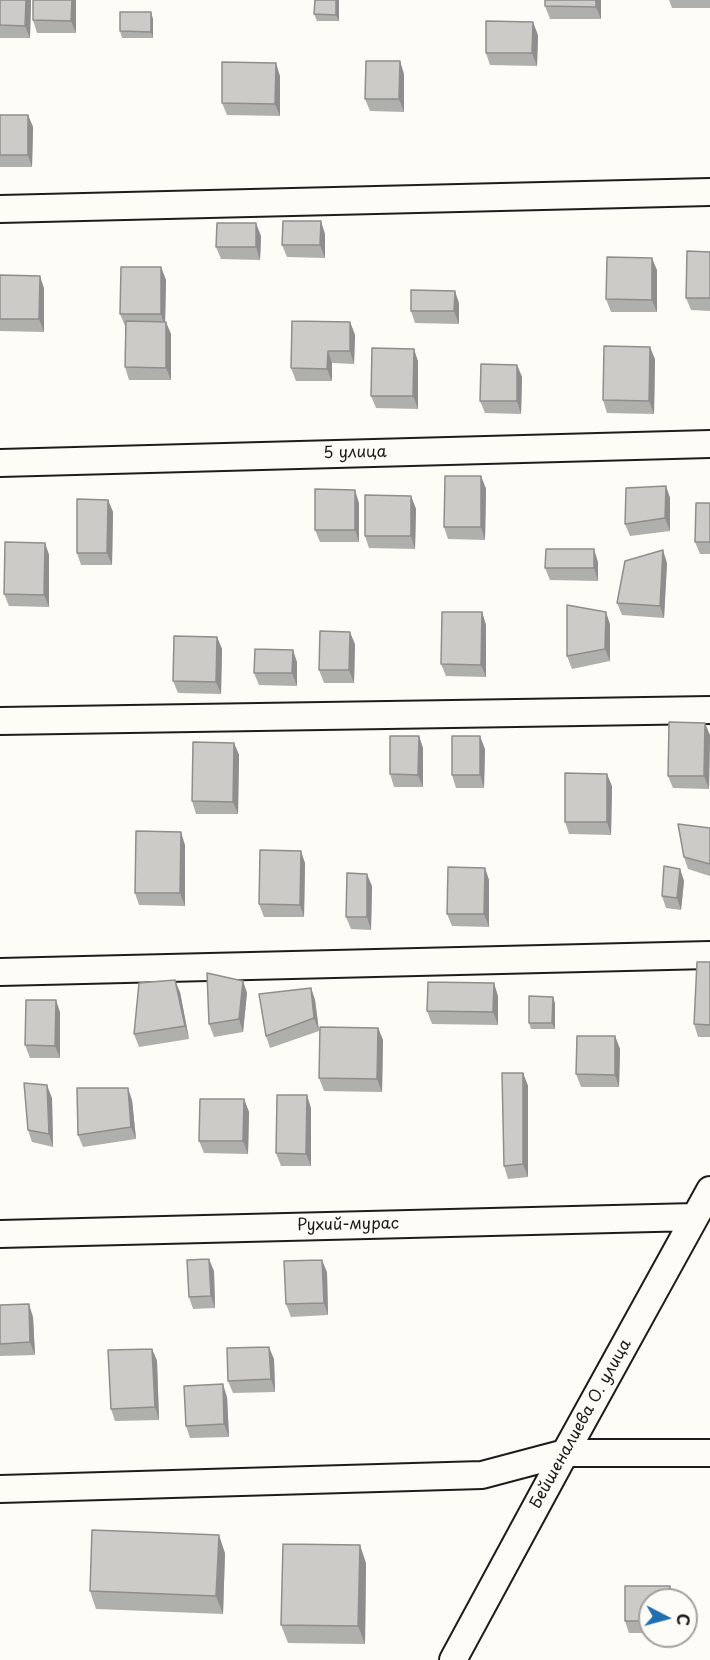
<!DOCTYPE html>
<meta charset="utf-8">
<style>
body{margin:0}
#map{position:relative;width:710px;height:1660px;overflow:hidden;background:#fdfcf7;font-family:"Playpen Sans",sans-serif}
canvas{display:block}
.north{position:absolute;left:638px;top:1588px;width:60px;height:60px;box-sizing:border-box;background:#fdfcf7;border:2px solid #a3a29f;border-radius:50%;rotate:96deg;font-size:16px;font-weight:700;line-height:24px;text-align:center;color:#1c1c1c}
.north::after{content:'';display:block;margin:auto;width:21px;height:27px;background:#1f6fb2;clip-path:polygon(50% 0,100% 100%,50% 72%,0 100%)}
</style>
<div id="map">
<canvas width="710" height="1660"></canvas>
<div class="north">С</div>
</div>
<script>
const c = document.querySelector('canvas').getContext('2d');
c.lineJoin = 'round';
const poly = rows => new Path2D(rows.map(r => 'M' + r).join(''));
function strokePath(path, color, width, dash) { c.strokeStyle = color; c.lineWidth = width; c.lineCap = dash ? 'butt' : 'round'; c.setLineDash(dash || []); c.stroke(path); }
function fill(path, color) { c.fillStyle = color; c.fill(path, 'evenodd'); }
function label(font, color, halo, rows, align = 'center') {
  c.font = font + ' "Playpen Sans",sans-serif'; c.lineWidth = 6; c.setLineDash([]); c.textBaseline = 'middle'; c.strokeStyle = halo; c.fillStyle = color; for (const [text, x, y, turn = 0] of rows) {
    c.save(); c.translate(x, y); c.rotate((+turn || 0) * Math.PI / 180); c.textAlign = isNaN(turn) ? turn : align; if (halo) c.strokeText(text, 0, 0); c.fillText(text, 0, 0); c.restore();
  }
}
const street = poly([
 [0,209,710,192],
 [0,463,710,444],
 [0,721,710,710],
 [0,972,710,955],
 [0,1234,695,1217],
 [0,1489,482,1475,565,1453,710,1453],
 [453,1660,565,1453,710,1190]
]);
strokePath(street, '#1c1c1c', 30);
strokePath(street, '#fdfcf7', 26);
fill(poly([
 [0,0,31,0,30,38,0,38],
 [76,0,76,33,37,33,33,20],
 [315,0,339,0,339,21,317,21,314,14],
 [545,0,601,0,601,19,550,19,545,6],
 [669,0,710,0,710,8,672,8],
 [153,19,153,38,122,38,120,31],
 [538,35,537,66,490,65,486,53],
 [404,74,404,112,370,111,365,99],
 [280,76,280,116,227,115,222,103],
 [0,115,28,115,33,127,32,167,0,167],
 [325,234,325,258,287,257,282,245],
 [261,236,260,260,221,259,216,247],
 [710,252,710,311,691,310,686,298],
 [161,267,166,280,165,322,171,334,171,380,129,380,125,367,125,326,120,314],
 [657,270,657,312,611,312,606,299],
 [0,275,44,288,44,332,0,331],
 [459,303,459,324,415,323,411,311],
 [350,322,355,335,354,364,332,363,332,381,296,381,291,368],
 [655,359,654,414,607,413,603,400],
 [418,361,418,409,376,408,371,396],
 [517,365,522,377,521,414,485,413,480,401],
 [481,476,486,489,485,540,448,539,444,527],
 [666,486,670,498,670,531,630,536,625,524],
 [411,496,416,509,415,549,369,548,365,536],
 [108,500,113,512,112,565,81,565,77,553],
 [359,503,359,542,320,542,315,530],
 [710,503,710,554,700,554,695,542],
 [45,543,49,555,49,607,9,606,4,594],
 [598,562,598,581,550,580,545,568],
 [667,563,664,618,622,615,617,603],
 [482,612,486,625,486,677,446,676,441,664],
 [610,624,610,661,572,669,567,656],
 [217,637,222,649,221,694,178,693,173,681],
 [355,644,354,683,324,683,319,670],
 [297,662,297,686,259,685,254,673],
 [710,735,709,789,673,788,668,776],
 [419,736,423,748,423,787,394,787,390,774],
 [234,743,239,755,238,814,196,814,192,801],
 [485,749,484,788,456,788,452,775],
 [612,786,611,835,569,834,565,822],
 [710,828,710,876,688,869,684,857],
 [185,845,185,906,139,905,135,893],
 [305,863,304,917,264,917,259,904],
 [485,868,489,880,489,927,452,926,447,914],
 [680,869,684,881,681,910,666,908,662,896],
 [372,886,371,930,351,929,346,917],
 [710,962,710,1037,698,1037,694,1024],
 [243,981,247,993,243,1032,214,1037,209,1024],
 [311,988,315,1000,319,1031,270,1048,266,1036],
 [180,992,189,1039,139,1047,134,1034],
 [498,996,498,1025,432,1024,427,1011],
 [555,1003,555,1029,531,1029,529,1023],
 [60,1012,60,1058,30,1058,25,1045],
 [378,1028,383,1040,382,1092,324,1091,319,1078],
 [615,1036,620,1049,619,1087,581,1087,576,1074],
 [523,1073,528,1086,528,1177,508,1179,504,1166],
 [52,1098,53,1147,32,1142,28,1130],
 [244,1099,249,1112,248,1154,204,1153,199,1141],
 [132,1100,136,1139,83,1147,78,1135],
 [311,1108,311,1166,281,1166,276,1153],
 [214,1271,215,1308,193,1309,189,1297],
 [327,1272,328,1315,291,1317,286,1304],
 [0,1305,33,1317,35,1355,0,1356],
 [152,1349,157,1361,159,1420,115,1421,111,1409],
 [274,1359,275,1392,233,1393,228,1381],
 [227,1397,229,1437,190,1438,186,1426],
 [225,1553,223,1614,96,1609,90,1591],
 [366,1563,365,1644,288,1643,281,1625],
 [625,1586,670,1586,674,1600,650,1600,650,1633,629,1633,625,1621]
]), '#afafac');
fill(poly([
 [26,0,31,0,30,38,25,26],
 [72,0,76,0,76,33,71,21],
 [336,0,339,0,339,21,336,15],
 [596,0,601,0,601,19,596,7],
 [151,12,153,19,153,38,151,32],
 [533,22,538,35,537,66,532,53],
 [400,61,404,74,404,112,399,99],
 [276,63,280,76,280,116,275,104],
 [28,115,33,127,32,167,28,155],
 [321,221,325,234,325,258,320,245],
 [256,223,261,236,260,260,256,247],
 [652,258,657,270,657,312,652,300],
 [161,267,166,280,165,327,161,314],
 [40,276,44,288,44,332,39,319],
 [455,291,459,303,459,324,454,311],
 [166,322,171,334,171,380,166,368],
 [350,322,355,335,354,364,350,351],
 [650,347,655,359,654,414,649,401],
 [414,349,418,361,418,409,413,396],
 [328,351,332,363,332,381,327,369],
 [517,365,522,377,521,414,517,401],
 [481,476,486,489,485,540,481,527],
 [666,486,670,498,670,531,665,518],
 [355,490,359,503,359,542,355,530],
 [411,496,416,509,415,549,411,536],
 [108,500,113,512,112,565,107,553],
 [45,543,49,555,49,607,44,595],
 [594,549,598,562,598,581,594,568],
 [663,550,667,563,664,618,660,606],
 [482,612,486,625,486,677,481,665],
 [606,612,610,624,610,661,605,649],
 [350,632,355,644,354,683,349,670],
 [217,637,222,649,221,694,216,682],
 [293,650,297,662,297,686,292,673],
 [705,723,710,735,709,789,704,776],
 [419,736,423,748,423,787,418,775],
 [480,736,485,749,484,788,480,775],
 [234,743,239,755,238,814,233,802],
 [607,774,612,786,611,835,607,822],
 [181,832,185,845,185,906,180,893],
 [301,851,305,863,304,917,300,905],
 [485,868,489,880,489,927,484,914],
 [680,869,684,881,681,910,677,898],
 [367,874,372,886,371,930,367,917],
 [175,980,180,992,189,1039,185,1026],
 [243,981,247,993,243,1032,239,1019],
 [494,983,498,996,498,1025,493,1012],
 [311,988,315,1000,319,1031,314,1018],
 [553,997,555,1003,555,1029,552,1023],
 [56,1000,60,1012,60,1058,55,1046],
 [378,1028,383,1040,382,1092,377,1079],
 [615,1036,620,1049,619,1087,615,1075],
 [523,1073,528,1086,528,1177,523,1164],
 [47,1085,52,1098,53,1147,49,1134],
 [128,1088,132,1100,136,1139,131,1127],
 [307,1095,311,1108,311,1166,306,1154],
 [244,1099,249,1112,248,1154,243,1141],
 [209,1259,214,1271,215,1308,211,1296],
 [322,1260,327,1272,328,1315,324,1303],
 [29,1304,33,1317,35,1355,30,1342],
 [269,1347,274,1359,275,1392,271,1379],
 [152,1349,157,1361,159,1420,155,1407],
 [223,1384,227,1397,229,1437,224,1424],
 [219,1535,225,1553,223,1614,216,1596],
 [360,1545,366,1563,365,1644,358,1626],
 [670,1586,674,1599,674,1600,670,1600]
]), '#8f8e8c');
const building = poly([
 [0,0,26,0,25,26,0,25,0,0],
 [33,0,72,0,71,21,33,20,33,0],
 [315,0,336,0,336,15,314,14,315,0],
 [545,0,596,0,596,7,545,6,545,0],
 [120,12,151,12,151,32,120,31,120,12],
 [486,21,533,22,532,53,486,53,486,21],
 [366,61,400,61,399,99,365,99,366,61],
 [222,62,276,63,275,104,222,103,222,62],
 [0,115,28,115,28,155,0,155,0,115],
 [283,221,321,221,320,245,282,245,283,221],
 [217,223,256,223,256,247,216,247,217,223],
 [687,251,710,252,710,298,686,298,687,251],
 [607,257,652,258,652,300,606,299,607,257],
 [121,267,161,267,161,314,120,314,121,267],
 [0,275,40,276,39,319,0,319,0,275],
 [411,290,455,291,454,311,411,311,411,290],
 [126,321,166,322,166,368,125,367,126,321],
 [292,321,350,322,350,351,328,351,327,369,291,368,292,321],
 [604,346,650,347,649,401,603,400,604,346],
 [372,348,414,349,413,396,371,396,372,348],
 [481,364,517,365,517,401,480,401,481,364],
 [445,476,481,476,481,527,444,527,445,476],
 [666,486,665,518,625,524,626,488,666,486],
 [315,489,355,490,355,530,315,530,315,489],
 [365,495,411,496,411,536,365,536,365,495],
 [77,499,108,500,107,553,77,553,77,499],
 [696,503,710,503,710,542,695,542,696,503],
 [5,542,45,543,44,595,4,594,5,542],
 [546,549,594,549,594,568,545,568,546,549],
 [663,550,660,606,617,603,625,561,663,550],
 [567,605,606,612,605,649,567,656,567,605],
 [442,612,482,612,481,665,441,664,442,612],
 [320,631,350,632,349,670,319,670,320,631],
 [174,636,217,637,216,682,173,681,174,636],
 [255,649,293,650,292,673,254,673,255,649],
 [669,722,705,723,704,776,668,776,669,722],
 [390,736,419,736,418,775,390,774,390,736],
 [452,736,480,736,480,775,452,775,452,736],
 [193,742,234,743,233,802,192,801,193,742],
 [565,773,607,774,607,822,565,822,565,773],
 [678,824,710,828,710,864,684,857,678,824],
 [136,831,181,832,180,893,135,893,136,831],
 [260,850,301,851,300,905,259,904,260,850],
 [664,866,680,869,677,898,662,896,664,866],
 [448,867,485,868,484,914,447,914,448,867],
 [347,873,367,874,367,917,346,917,347,873],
 [697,962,710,962,710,1025,694,1024,697,962],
 [207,973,243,981,239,1019,209,1024,207,973],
 [175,980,185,1026,134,1034,139,983,175,980],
 [428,982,494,983,493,1012,427,1011,428,982],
 [311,988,314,1018,266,1036,259,994,311,988],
 [529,996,553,997,552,1023,529,1023,529,996],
 [26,1000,56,1000,55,1046,25,1045,26,1000],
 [320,1027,378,1028,377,1079,319,1078,320,1027],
 [577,1036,615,1036,615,1075,576,1074,577,1036],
 [502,1073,523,1073,523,1164,504,1166,502,1073],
 [24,1083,47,1085,49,1134,28,1130,24,1083],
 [77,1088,128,1088,131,1127,78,1135,77,1088],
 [277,1095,307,1095,306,1154,276,1153,277,1095],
 [200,1099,244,1099,243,1141,199,1141,200,1099],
 [209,1259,211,1296,189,1297,187,1260,209,1259],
 [322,1260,324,1303,286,1304,284,1261,322,1260],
 [29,1304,30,1342,0,1344,0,1305,29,1304],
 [269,1347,271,1379,228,1381,227,1348,269,1347],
 [152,1349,155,1407,111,1409,108,1350,152,1349],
 [223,1384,224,1424,186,1426,184,1386,223,1384],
 [92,1530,219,1535,216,1596,90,1591,92,1530],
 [283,1544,360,1545,358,1626,281,1625,283,1544],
 [625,1586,670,1586,670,1600,650,1600,650,1621,625,1621,625,1586]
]);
fill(building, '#cccbc8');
strokePath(building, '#8f8e8c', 1.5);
label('16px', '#1c1c1c', '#fdfcf7', [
 ["5 улица",355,453,-1],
 ["Рухий-мурас",348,1225,-1],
 ["Бейшеналиева О. улица",581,1424,-61]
]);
</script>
